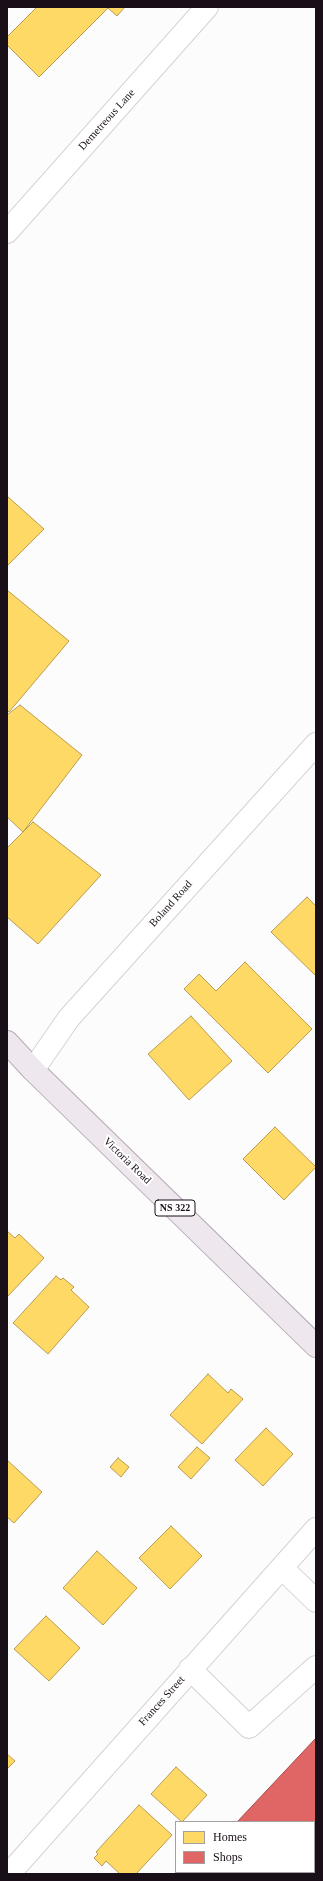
<!DOCTYPE html>
<style>
body{margin:0}
#map{position:relative;width:323px;height:1881px;overflow:hidden;background:#fcfcfc;font-family:Georgia,serif}
canvas{display:block}
.frame{position:absolute;inset:0;border:8px solid #190f18;pointer-events:none}
.legend{position:absolute;left:175px;top:1821px;width:140px;height:52px;box-sizing:border-box;background:#fff;border:1px solid #a39fa3;margin:0;padding:5px 7px;list-style:none;font-size:12px;color:#190f18}
.legend li{display:flex;align-items:center;gap:8px;height:20px}
.legend b{width:20px;border:1px solid #a39fa3}
</style>
<div id="map">
<canvas width="323" height="1881"></canvas>
<div class="frame"></div>
<ul class="legend">
<li><b style="height:11px;background:#ffd966"></b>Homes</li>
<li><b style="height:11px;background:#e06666"></b>Shops</li>
</ul>
</div>
<script>
const c = document.querySelector('canvas').getContext('2d');
c.lineJoin = 'round';
function fill(path, color) { c.fillStyle = color; c.fill(path, 'evenodd'); }
const poly = rows => new Path2D(rows.map(r => 'M' + r).join(''));
function strokePath(path, color, width, dash) { c.strokeStyle = color; c.lineWidth = width; c.lineCap = dash ? 'butt' : 'round'; c.setLineDash(dash || []); c.stroke(path); }
function label(font, color, halo, rows, align = 'center') {
  c.font = font + ' Georgia,serif'; c.lineWidth = 4; c.setLineDash([]); c.textBaseline = 'middle'; c.strokeStyle = halo; c.fillStyle = color; for (const [text, x, y, turn = 0] of rows) {
    c.save(); c.translate(x, y); c.rotate((+turn || 0) * Math.PI / 180); c.textAlign = isNaN(turn) ? turn : align; if (halo) c.strokeText(text, 0, 0); c.fillText(text, 0, 0); c.restore();
  }
}
const homes = poly([
 [37,7,125,7,117,16,108,8,39,77,7,45,7,37,37,7],
 [7,496,44,529,7,566,7,496],
 [7,590,69,641,9,712,7,710,7,590],
 [20,705,82,755,23,832,7,817,7,715,20,705],
 [33,822,101,875,38,944,7,917,7,848,33,822],
 [307,897,316,906,316,976,271,932,307,897],
 [245,962,312,1029,268,1073,184,989,199,974,216,991,245,962],
 [191,1016,232,1061,189,1100,148,1054,191,1016],
 [275,1127,316,1167,284,1200,243,1159,275,1127],
 [7,1231,15,1238,19,1234,44,1258,7,1297,7,1231],
 [56,1276,61,1280,63,1278,74,1287,71,1290,89,1307,48,1354,13,1323,56,1276],
 [208,1374,228,1393,231,1389,243,1399,202,1444,170,1415,208,1374],
 [266,1428,293,1454,263,1486,235,1460,266,1428],
 [197,1447,210,1458,191,1479,178,1467,197,1447],
 [118,1458,129,1467,121,1477,110,1467,118,1458],
 [7,1460,42,1492,14,1523,7,1517,7,1460],
 [171,1526,202,1556,170,1589,139,1558,171,1526],
 [97,1551,137,1588,103,1625,63,1588,97,1551],
 [46,1616,80,1648,49,1681,14,1649,46,1616],
 [7,1754,15,1761,7,1769,7,1754],
 [176,1767,207,1795,182,1822,151,1794,176,1767],
 [139,1805,172,1835,136,1874,120,1874,106,1861,102,1866,94,1858,98,1854,96,1852,139,1805]
]);
fill(homes, '#ffd966');
strokePath(homes, '#ba9c4f', 1);
const shops = poly([
 [316,1738,316,1874,292,1874,290,1872,314,1872,314,1822,237,1822,316,1738]
]);
fill(shops, '#e06666');
strokePath(shops, '#a44c4f', 1);
const minor = poly([
 [7,232,207,7],
 [33,1070,69,1018,316,744],
 [282,1568,316,1601],
 [190,1669,249,1727,316,1667],
 [9,1874,316,1529]
]);
const major = poly([
 [7,1042,33,1070,316,1346]
]);
strokePath(minor, '#d6d1d5', 24);
strokePath(major, '#b4a9b3', 24);
strokePath(minor, '#fff', 22);
strokePath(major, '#eee8ee', 22);
for (const [x, y, w] of [
 [175,1208,40]
]) { const box = new Path2D(); box.roundRect(x - w / 2, y - 8, w, 16, 3); c.fillStyle = '#fff'; c.fill(box); strokePath(box, '#190f18', 1); }
label('bold 10px', '#190f18', null, [
 ["NS 322",175,1208]
]);
label('11px', '#190f18', '#fff', [
 ["Demetreous Lane",107,120,-48],
 ["Boland Road",171,904,-48],
 ["Victoria Road",127,1161,44],
 ["Frances Street",162,1701,-48]
]);
</script>
